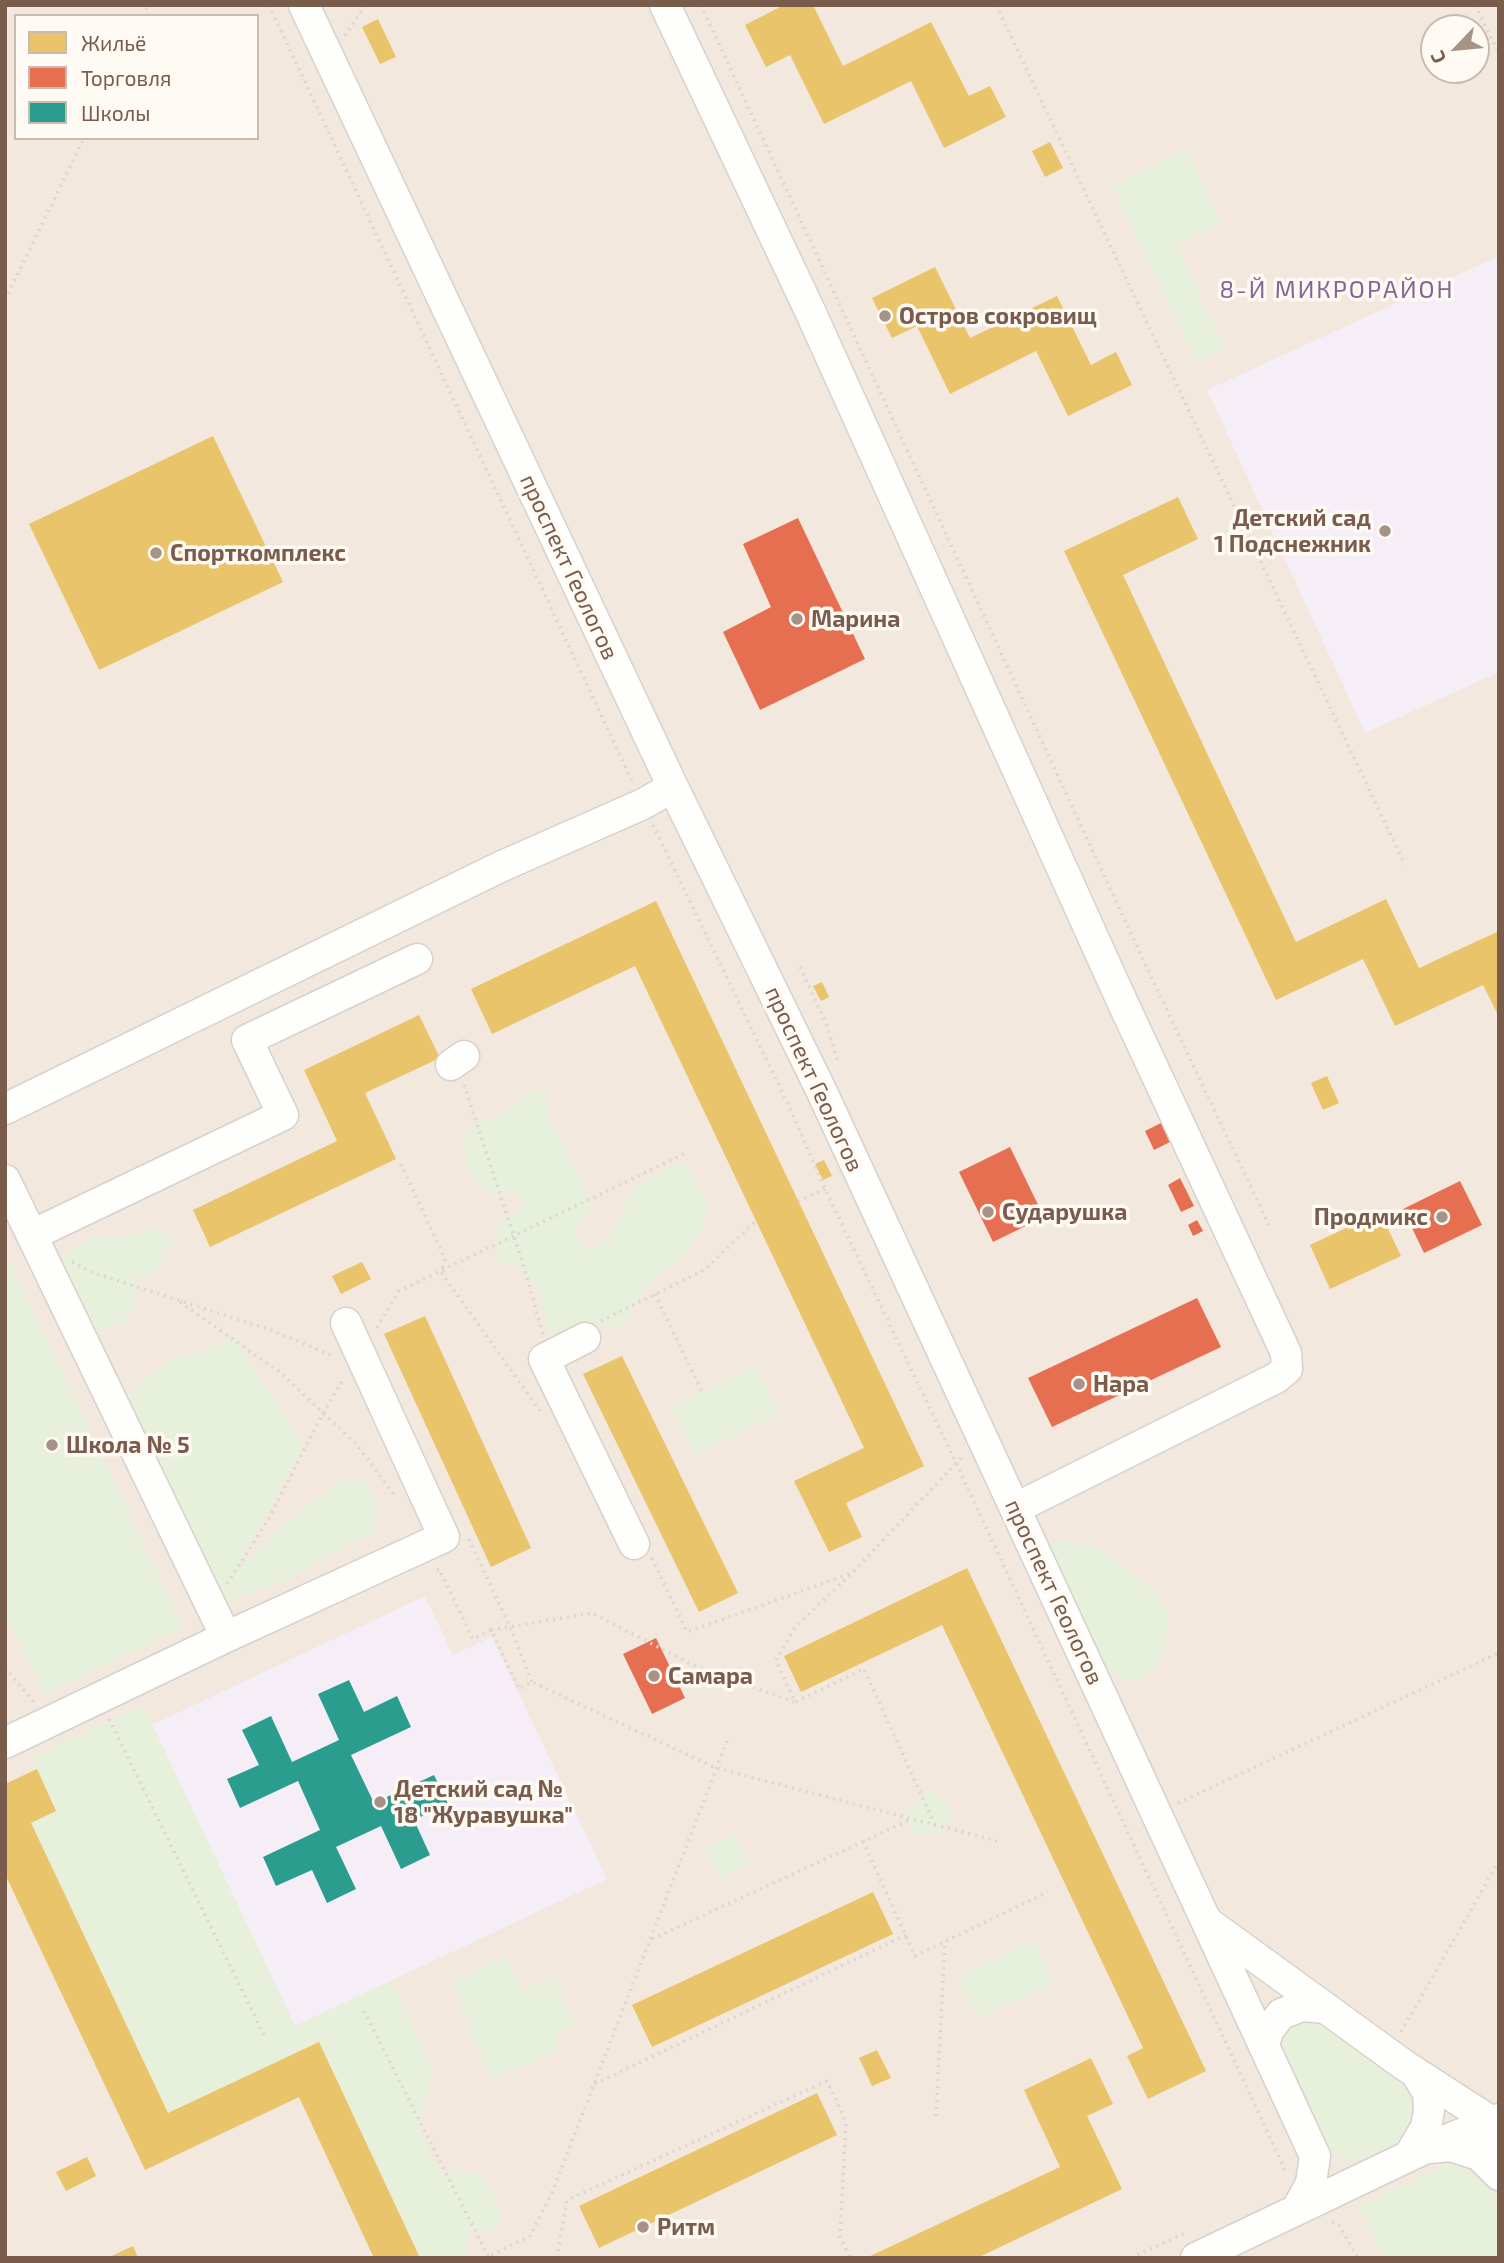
<!DOCTYPE html>
<meta charset="utf-8">
<style>
body{margin:0}
#map{position:relative;width:1504px;height:2263px;overflow:hidden;background:#f9f5f0;font-family:"Exo 2",sans-serif}
canvas{display:block}
.frame{position:absolute;inset:0;border:7px solid #7a5c4d;pointer-events:none}
.legend{position:absolute;left:14px;top:14px;width:245px;height:126px;box-sizing:border-box;background:#fffaf3;border:2px solid #cabbb1;margin:0;padding:9px 12px;list-style:none;font-size:21px;color:#7a5c4d}
.legend li{display:flex;align-items:center;gap:14px;height:35px}
.legend b{width:35px;border:2px solid #cabbb1}
.north{position:absolute;left:1420px;top:14px;width:70px;height:70px;box-sizing:border-box;background:#fffaf3;border:2px solid #cabbb1;border-radius:50%;rotate:244deg;font-size:19px;font-weight:700;line-height:28px;text-align:center;color:#7a5c4d}
.north::after{content:'';display:block;margin:auto;width:24px;height:32px;background:#a69286;clip-path:polygon(50% 0,100% 100%,50% 72%,0 100%)}
</style>
<div id="map">
<canvas width="1504" height="2263"></canvas>
<div class="frame"></div>
<ul class="legend">
<li><b style="height:19px;background:#e9c46a"></b>Жильё</li>
<li><b style="height:19px;background:#e76f51"></b>Торговля</li>
<li><b style="height:19px;background:#2a9d8f"></b>Школы</li>
</ul>
<div class="north">С</div>
</div>
<script>
const c = document.querySelector('canvas').getContext('2d');
c.lineJoin = 'round';
function fill(path, color) { c.fillStyle = color; c.fill(path, 'evenodd'); }
const poly = rows => new Path2D(rows.map(r => 'M' + r).join(''));
function strokePath(path, color, width, dash) { c.strokeStyle = color; c.lineWidth = width; c.lineCap = dash ? 'butt' : 'round'; c.setLineDash(dash || []); c.stroke(path); }
function label(font, color, halo, rows, align = 'center') {
  c.font = font + ' "Exo 2",sans-serif'; c.lineWidth = 7; c.setLineDash([]); c.textBaseline = 'middle'; c.strokeStyle = halo; c.fillStyle = color; for (const [text, x, y, turn = 0] of rows) {
    c.save(); c.translate(x, y); c.rotate((+turn || 0) * Math.PI / 180); c.textAlign = isNaN(turn) ? turn : align; if (halo) c.strokeText(text, 0, 0); c.fillText(text, 0, 0); c.restore();
  }
}
fill(poly([
 [5,5,1499,5,1499,2258,5,2258],
 [16,16,257,16,257,138,16,138],
 [1434,28,1476,28,1476,70,1434,70]
]), '#f2e8de');
fill(poly([
 [1499,256,1499,672,1365,733,1207,390],
 [425,1596,453,1655,492,1637,607,1879,295,2026,152,1725]
]), '#f6eef6');
fill(poly([
 [1187,149,1221,223,1176,244,1225,348,1196,362,1112,185],
 [531,1089,546,1097,551,1126,564,1146,593,1206,574,1228,585,1251,609,1239,633,1189,662,1170,686,1161,707,1205,703,1231,680,1260,660,1274,643,1291,626,1321,619,1327,582,1323,551,1337,537,1288,518,1267,498,1261,497,1222,521,1210,520,1196,486,1191,471,1177,463,1146,468,1128,519,1104],
 [163,1227,175,1247,161,1252,164,1266,148,1276,135,1277,139,1292,135,1306,127,1320,93,1333,63,1275,63,1256,94,1236,124,1238],
 [5,1252,184,1628,44,1694,5,1613],
 [232,1336,290,1421,302,1449,234,1575,280,1526,344,1479,365,1479,379,1510,371,1535,345,1546,289,1579,227,1602,126,1394,168,1362,217,1345],
 [756,1366,779,1414,695,1455,671,1407],
 [1061,1540,1097,1547,1159,1595,1169,1615,1165,1646,1156,1667,1142,1680,1123,1680,1108,1668,1046,1547],
 [143,1705,295,2026,392,1980,432,2070,419,2129,447,2183,455,2170,485,2176,503,2219,489,2234,470,2229,468,2252,457,2258,420,2258,319,2042,168,2113,31,1823,56,1811,31,1758],
 [930,1791,945,1799,952,1815,940,1834,914,1835,904,1814,920,1797],
 [734,1834,749,1864,720,1878,706,1848],
 [1034,1940,1054,1983,977,2019,957,1977],
 [505,1957,522,1990,553,1975,576,2024,553,2035,559,2049,492,2080,469,2030,472,2028,451,1982],
 [1296,2021,1320,2021,1406,2082,1415,2096,1413,2124,1400,2146,1365,2161,1343,2158,1323,2146,1277,2044,1279,2037],
 [1452,2162,1492,2188,1499,2203,1499,2258,1384,2258,1359,2206]
]), '#e7f0db');
fill(poly([
 [784,5,813,5,843,66,931,22,969,96,990,86,1006,117,944,148,911,81,824,124,790,55,766,67,745,25],
 [378,19,396,57,380,64,362,27],
 [1050,142,1063,168,1045,177,1032,151],
 [935,267,970,338,1057,296,1091,365,1116,352,1132,385,1068,416,1036,351,950,394,917,326,892,338,872,298],
 [213,436,283,582,99,670,29,524],
 [1178,497,1198,539,1123,575,1296,942,1386,899,1419,968,1499,931,1499,1017,1483,985,1395,1026,1363,959,1276,1000,1064,551],
 [656,901,924,1466,846,1503,862,1537,829,1552,794,1481,864,1448,635,966,492,1034,471,989],
 [822,982,829,997,821,1001,813,986],
 [419,1015,440,1058,365,1093,396,1159,210,1247,193,1210,337,1141,304,1070],
 [1327,1076,1339,1103,1323,1110,1311,1083],
 [824,1160,832,1176,823,1180,815,1164],
 [1380,1212,1401,1256,1330,1289,1310,1245],
 [362,1262,371,1279,341,1294,332,1276],
 [425,1316,531,1548,491,1567,384,1334],
 [622,1356,738,1593,699,1612,583,1374],
 [967,1568,1206,2071,1148,2099,1127,2056,1143,2048,942,1625,801,1692,784,1656],
 [37,1769,56,1811,31,1823,168,2113,319,2042,420,2258,374,2258,299,2097,145,2170,5,1874,5,1784],
 [873,1892,893,1934,652,2047,632,2005],
 [877,2050,891,2078,872,2086,859,2058],
 [1091,2058,1113,2104,1087,2116,1122,2189,977,2258,866,2258,1060,2167,1024,2090],
 [817,2093,837,2135,599,2248,579,2206],
 [87,2157,96,2176,66,2191,56,2172],
 [133,2246,138,2258,107,2258]
]), '#e9c46a');
fill(poly([
 [798,518,865,659,760,710,723,632,771,607,743,544],
 [1161,1123,1170,1142,1154,1150,1145,1131],
 [1010,1147,1044,1217,993,1242,959,1172],
 [1180,1178,1194,1206,1181,1212,1168,1185],
 [1460,1181,1482,1225,1424,1253,1403,1209],
 [1197,1220,1203,1231,1193,1236,1188,1225],
 [1197,1298,1221,1347,1052,1427,1028,1378],
 [656,1638,685,1698,652,1714,623,1654]
]), '#e76f51');
fill(poly([
 [349,1680,364,1712,397,1696,411,1727,351,1755,374,1803,434,1775,448,1804,414,1820,430,1855,401,1869,381,1826,336,1847,356,1889,327,1903,312,1870,276,1886,263,1857,320,1830,298,1781,240,1808,227,1779,259,1765,242,1730,271,1716,292,1762,339,1740,318,1694]
]), '#2a9d8f');
const minor = poly([
 [304,5,673,787,821,1090,1315,2156,1311,2183,1297,2209],
 [665,5,810,311,1121,999,1286,1353,1287,1369,1276,1378,1016,1508],
 [451,1065,464,1056],
 [5,1109,500,867,643,804,673,787],
 [5,1180,226,1637],
 [32,1235,283,1115,247,1040,417,959],
 [585,1338,544,1359,634,1544],
 [5,1743,226,1637,444,1537,346,1323],
 [1210,1924,1404,2065,1492,2122,1499,2140],
 [1264,2045,1268,2031,1281,2014,1302,2006,1326,2008],
 [1430,2148,1450,2146,1479,2155,1499,2175],
 [1409,2156,1426,2127,1429,2111,1428,2093,1416,2073],
 [1196,2258,1426,2148,1499,2119]
]);
strokePath(minor, '#d7d1cb', 33);
strokePath(poly([
 [269,5,633,783],
 [701,5,1154,983,1269,1225],
 [996,5,1405,865],
 [1475,5,1499,54],
 [143,16,148,5],
 [345,36,365,5],
 [5,300,84,138],
 [653,825,789,1106,825,1189,956,1463,1287,2174],
 [800,967,826,1023,838,1062],
 [464,1085,524,1267,543,1334],
 [401,1164,445,1259,441,1272,540,1411],
 [798,1201,825,1189],
 [72,1262,94,1273,274,1331,331,1355],
 [655,1294,702,1392],
 [180,1302,281,1373,356,1444,396,1497],
 [601,1321,704,1270,756,1221],
 [377,1328,399,1291,686,1153],
 [469,1539,510,1627,532,1682],
 [652,1558,687,1632,852,1573],
 [437,1570,439,1569,473,1639,491,1630,519,1689,532,1682,716,1768,997,1841],
 [227,1584,268,1520,323,1413,344,1378],
 [491,1630,592,1613,693,1665,794,1702],
 [5,1668,35,1703],
 [109,1719,264,2035],
 [1178,1803,1499,1653],
 [935,1825,864,1669,795,1702,776,1660,796,1626,852,1573,963,1456],
 [863,1841,915,1956,1048,1892],
 [652,1939,912,1819],
 [364,2011,488,2256],
 [1401,2032,1499,1861],
 [595,2084,906,1935],
 [936,2116,945,1941],
 [1332,2222,1339,2225,1358,2258],
 [485,2258,530,2236,551,2195,729,1736],
 [557,2258,567,2200,827,2081,846,2122,840,2237,850,2258],
 [1131,2258,1185,2233]
]), '#dcd5d0', 3.5, [2, 5]);
strokePath(minor, '#fefefd', 30);
for (const [x, y, r, color] of [
 [885,316,7,"#a69286"],
 [1385,531,7,"#a69286"],
 [156,553,7,"#a69286"],
 [797,619,7,"#a69286"],
 [988,1212,7,"#a69286"],
 [1442,1217,7,"#a69286"],
 [1079,1384,7,"#a69286"],
 [52,1445,7,"#a69286"],
 [654,1676,7,"#a69286"],
 [380,1802,7,"#a69286"],
 [643,2227,7,"#a69286"]
]) { const dot = new Path2D(); dot.arc(x, y, r, 0, 2 * Math.PI); c.fillStyle = color; c.fill(dot); strokePath(dot, '#fffaf3', 2.5); }
label('bold 23px', '#7a5c4d', '#fffaf3', [
 ["Остров сокровищ",899,316],
 ["Детский сад",1371,518,"right"],
 ["1 Подснежник",1371,544,"right"],
 ["Спорткомплекс",170,553],
 ["Марина",811,619],
 ["Сударушка",1002,1212],
 ["Продмикс",1428,1217,"right"],
 ["Нара",1093,1384],
 ["Школа № 5",66,1445],
 ["Самара",668,1676],
 ["Детский сад №",394,1789],
 ["18 \"Журавушка\"",394,1815],
 ["Ритм",657,2227]
], 'left');
label('23px', '#7a5c4d', '#fffaf3', [
 ["проспект Геологов",569,567,65],
 ["проспект Геологов",814,1079,65],
 ["проспект Геологов",1054,1592,65]
]);
c.letterSpacing = '2px';
label('24px', '#846695', '#fffaf3', [
 ["8-Й МИКРОРАЙОН",1337,290]
]);
c.letterSpacing = '0px';
</script>
